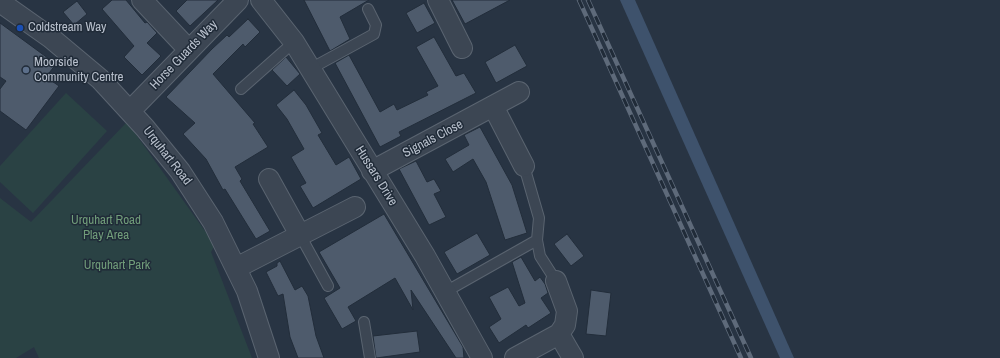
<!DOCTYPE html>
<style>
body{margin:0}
canvas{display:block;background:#283443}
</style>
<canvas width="1000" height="358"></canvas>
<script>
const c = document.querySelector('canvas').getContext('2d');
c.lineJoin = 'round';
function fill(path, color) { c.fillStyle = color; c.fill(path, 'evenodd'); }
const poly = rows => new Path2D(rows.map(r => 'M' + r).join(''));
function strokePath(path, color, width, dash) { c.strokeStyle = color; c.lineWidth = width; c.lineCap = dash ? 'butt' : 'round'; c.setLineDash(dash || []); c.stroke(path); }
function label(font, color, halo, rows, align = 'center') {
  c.font = font + ' "Archivo Narrow",sans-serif'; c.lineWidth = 3; c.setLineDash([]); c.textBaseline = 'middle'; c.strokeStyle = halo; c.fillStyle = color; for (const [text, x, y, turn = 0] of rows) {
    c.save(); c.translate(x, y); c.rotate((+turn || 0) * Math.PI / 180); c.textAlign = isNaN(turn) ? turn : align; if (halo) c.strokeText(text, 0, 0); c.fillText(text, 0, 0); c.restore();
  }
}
fill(poly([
 [66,93,107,131,33,213,0,182,0,166],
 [127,122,215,245,211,252,252,358,39,358,34,347,16,358,0,358,0,198,31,222]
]), '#2a4244');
fill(poly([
 [620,0,635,0,794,358,780,358]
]), '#3e526c');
const building = poly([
 [112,0,126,0,145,23,147,22,157,33,147,43,161,56,142,75,124,57,134,46,102,9,112,0],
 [187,0,218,0,190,26,176,11,187,0],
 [304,0,369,0,340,17,350,39,330,51,304,0],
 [452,0,510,0,465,24,452,0],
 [77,1,87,14,74,25,63,12,77,1],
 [424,3,435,23,417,33,406,13,424,3],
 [248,19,260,32,245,47,243,44,213,74,255,123,253,124,268,147,235,167,242,179,240,181,270,231,256,239,225,189,223,190,206,159,183,134,195,123,166,97,212,49,227,35,229,37,248,19],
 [0,23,56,64,46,77,59,86,26,130,0,111,0,89,6,81,0,77,0,23],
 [434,37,456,76,464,73,476,93,399,132,401,136,380,147,335,63,349,55,380,112,394,104,397,110,428,95,426,92,438,86,416,47,434,37],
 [515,45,527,66,496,83,485,62,515,45],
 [286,57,300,74,287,86,272,70,286,57],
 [294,90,306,105,322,133,318,135,336,165,349,157,361,179,313,208,300,186,306,183,291,157,304,149,287,119,276,105,294,90],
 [480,127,512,185,527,233,505,240,486,182,473,159,453,172,445,159,469,145,464,135,480,127],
 [416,161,427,182,434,179,441,191,434,194,446,217,429,225,399,169,416,161],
 [384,214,463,347,464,358,456,358,411,290,413,310,395,278,348,307,356,321,342,329,324,298,340,288,319,252,384,214],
 [477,233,490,255,457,274,444,252,477,233],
 [567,234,584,256,571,266,554,244,567,234],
 [521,257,535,281,540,277,545,284,548,293,541,298,551,313,528,328,526,325,499,343,489,327,501,319,489,297,508,287,519,306,525,303,512,262,521,257],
 [280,261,295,290,302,286,308,296,316,336,324,358,298,358,290,337,283,294,278,296,266,272,277,266,277,263,280,261],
 [591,290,611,293,606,336,586,334,591,290],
 [417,331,420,352,376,358,373,336,417,331]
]);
fill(building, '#4e5b6c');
strokePath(building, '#222d3a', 1);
const service = poly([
 [310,69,374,34,376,25,368,9],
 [241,89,294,42],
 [524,166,539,218,537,240,540,256,556,281],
 [300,235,328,286],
 [445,292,537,240],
 [364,322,370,358]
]);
const minor = poly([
 [142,0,189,50],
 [261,0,294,42,425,256,482,358],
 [438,0,462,48],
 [0,2,51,38,100,79,145,128,180,171,213,222,247,291,269,358],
 [493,106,524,166],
 [130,111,238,0],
 [372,171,519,92],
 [269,179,300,235],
 [236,268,355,207],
 [559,334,573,358],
 [515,358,559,334,565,325,567,311,556,281]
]);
strokePath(service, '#5a6470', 12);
strokePath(minor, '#5a6470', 22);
strokePath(service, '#3c4653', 10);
strokePath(minor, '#3c4653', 20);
const rail = poly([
 [579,0,741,358],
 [588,0,751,358]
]);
strokePath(rail, '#5e6a7a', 4.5);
strokePath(rail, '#202b38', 3, [9]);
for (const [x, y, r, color] of [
 [20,28,4,"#1a4fb4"],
 [26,70,4,"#5c6f8a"]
]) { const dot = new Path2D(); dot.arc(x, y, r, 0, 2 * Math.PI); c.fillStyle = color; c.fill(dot); strokePath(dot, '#202b38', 1.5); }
label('13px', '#b9c1cd', '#202b38', [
 ["Coldstream Way",28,28],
 ["Moorside",34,63],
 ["Community Centre",34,78]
], 'left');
label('13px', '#b9c1cd', '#202b38', [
 ["Horse Guards Way",184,55,-46],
 ["Signals Close",433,139,-28],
 ["Urquhart Road",167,156,52],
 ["Hussars Drive",376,176,58]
]);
label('13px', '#719d7a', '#202b38', [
 ["Urquhart Road",106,221],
 ["Play Area",106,236],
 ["Urquhart Park",117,266]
]);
</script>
